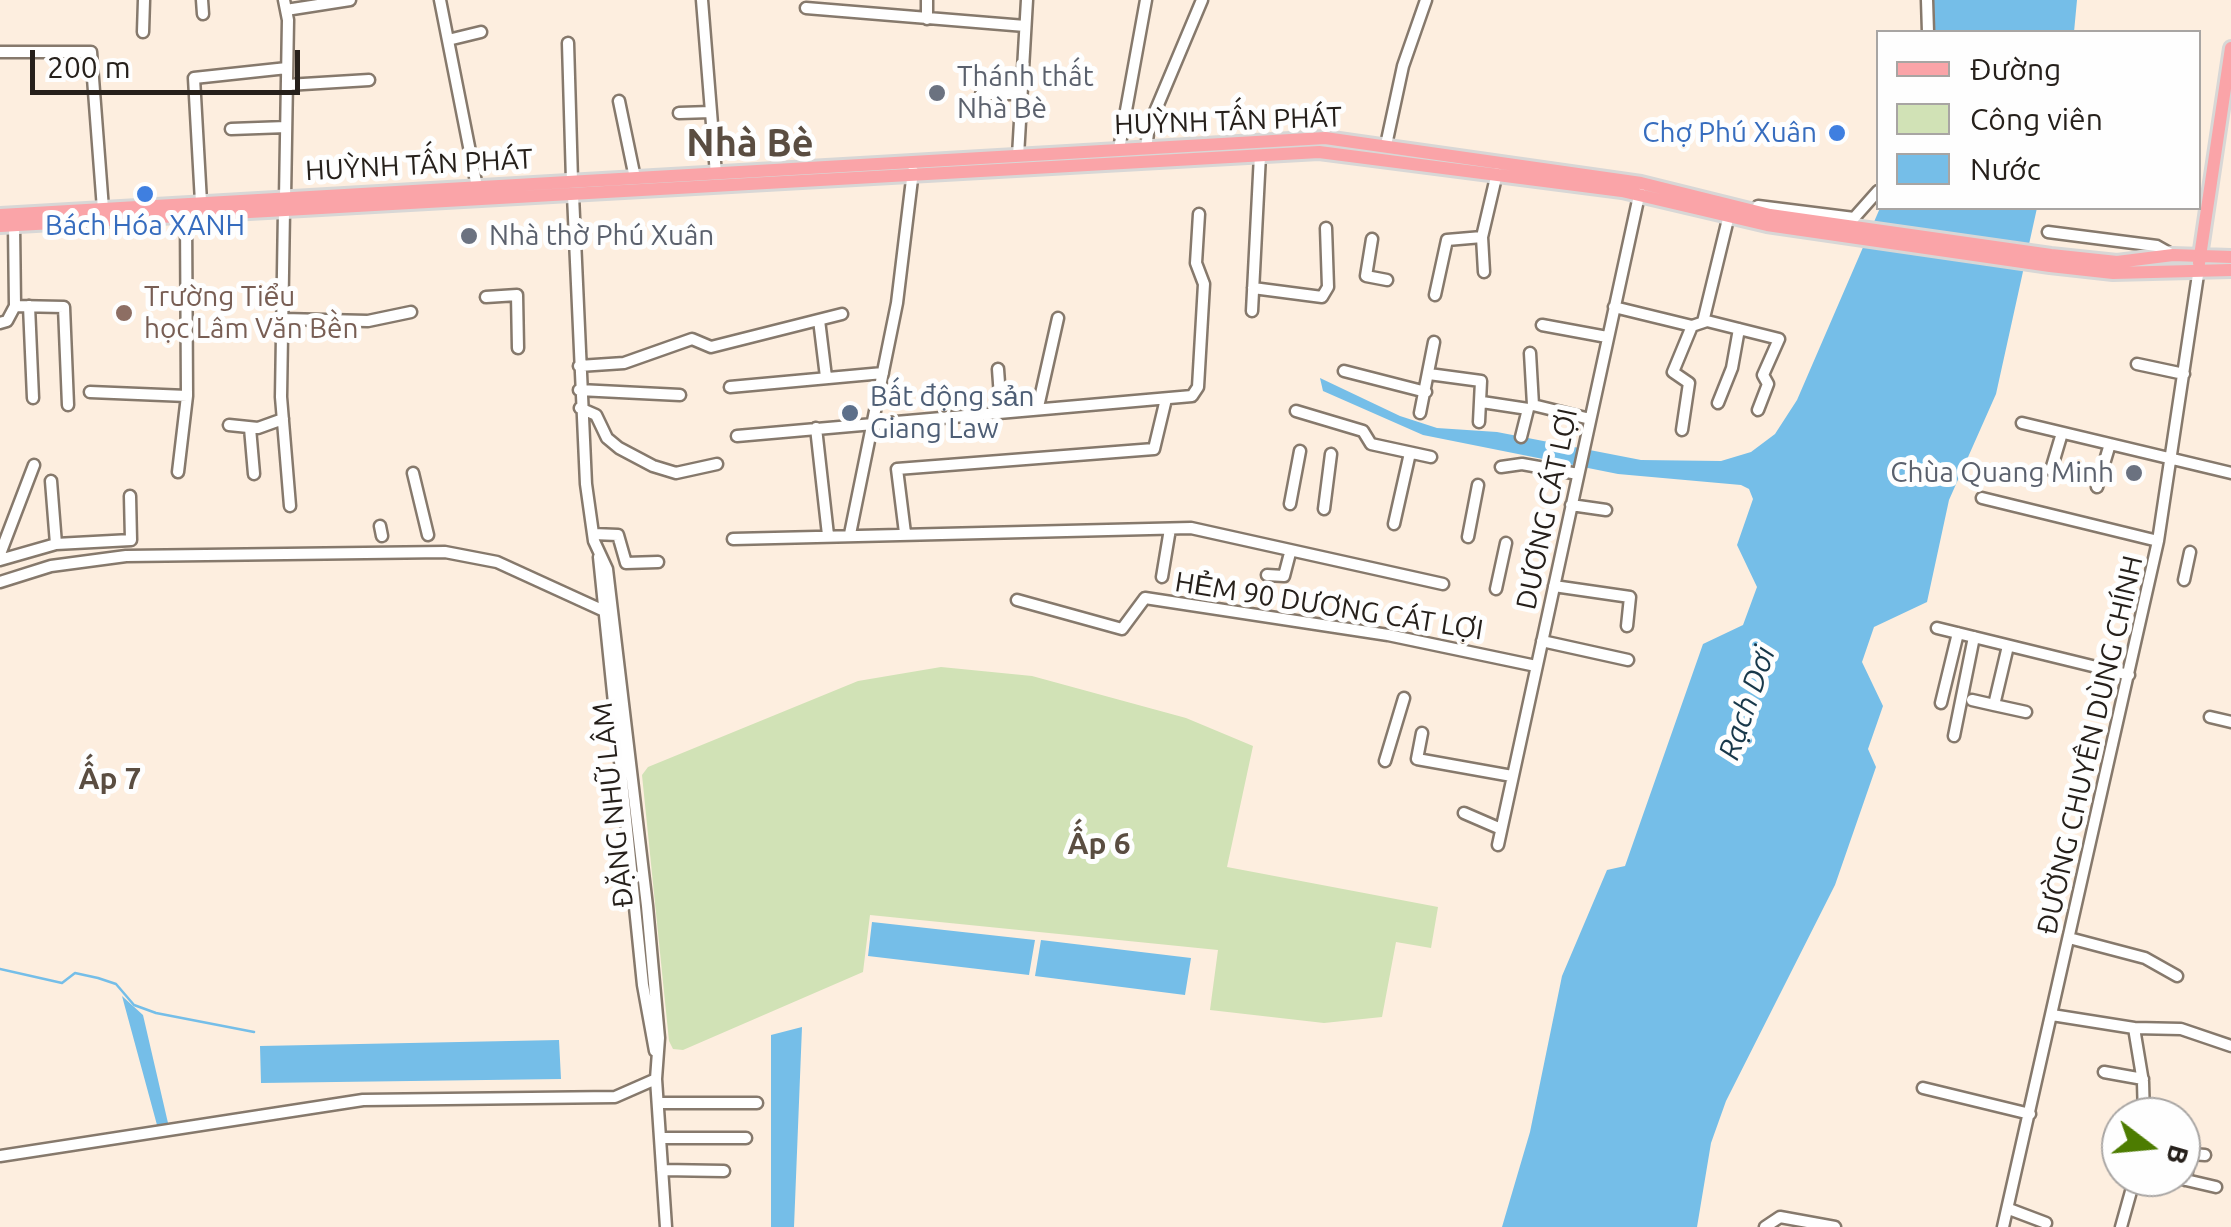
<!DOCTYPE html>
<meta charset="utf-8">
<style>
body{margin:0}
#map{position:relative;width:2231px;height:1227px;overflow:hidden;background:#fdeedf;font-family:Ubuntu,sans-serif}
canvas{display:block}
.legend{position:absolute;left:1876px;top:30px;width:325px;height:180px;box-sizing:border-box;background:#fefefe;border:2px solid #a8a5a3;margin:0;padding:12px 18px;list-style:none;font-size:30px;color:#26201b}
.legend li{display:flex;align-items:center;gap:20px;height:50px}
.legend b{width:50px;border:2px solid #a8a5a3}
.north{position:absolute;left:2101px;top:1097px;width:100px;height:100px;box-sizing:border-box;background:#fefefe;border:2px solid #a8a5a3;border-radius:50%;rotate:106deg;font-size:28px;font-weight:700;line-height:40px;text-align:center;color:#26201b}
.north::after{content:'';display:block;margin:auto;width:35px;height:45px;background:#4d7c01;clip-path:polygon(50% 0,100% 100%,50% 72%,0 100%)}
.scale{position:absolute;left:30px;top:50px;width:270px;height:45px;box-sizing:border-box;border:5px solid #26201b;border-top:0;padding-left:12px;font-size:30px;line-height:35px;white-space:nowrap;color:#26201b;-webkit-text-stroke:8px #fefefe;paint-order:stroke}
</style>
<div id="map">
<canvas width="2231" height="1227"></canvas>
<ul class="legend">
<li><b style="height:12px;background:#faa4a8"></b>Đường</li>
<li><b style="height:28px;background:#d1e2b6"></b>Công viên</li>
<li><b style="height:28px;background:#75bee8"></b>Nước</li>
</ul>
<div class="north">B</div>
<div class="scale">200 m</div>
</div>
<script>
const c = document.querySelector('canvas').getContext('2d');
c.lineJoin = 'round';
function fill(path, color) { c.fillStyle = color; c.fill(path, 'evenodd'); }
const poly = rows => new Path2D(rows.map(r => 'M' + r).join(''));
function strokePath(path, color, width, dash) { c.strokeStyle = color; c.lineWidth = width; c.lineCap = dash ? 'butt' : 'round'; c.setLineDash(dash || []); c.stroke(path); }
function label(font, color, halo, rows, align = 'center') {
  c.font = font + ' Ubuntu,sans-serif'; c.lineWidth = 10; c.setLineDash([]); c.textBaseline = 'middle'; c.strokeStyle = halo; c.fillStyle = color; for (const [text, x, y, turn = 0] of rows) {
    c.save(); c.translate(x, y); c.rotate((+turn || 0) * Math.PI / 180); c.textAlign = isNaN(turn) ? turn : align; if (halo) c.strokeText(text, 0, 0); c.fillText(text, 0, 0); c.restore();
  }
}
fill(poly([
 [941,667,1032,676,1186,718,1253,746,1227,867,1438,907,1431,948,1396,942,1382,1017,1324,1023,1210,1010,1218,950,870,915,863,972,683,1050,673,1049,669,1041,642,775,648,767,858,681]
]), '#d1e2b6');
fill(poly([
 [1930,0,2077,0,2074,32,1934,32],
 [1880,208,2037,208,1996,394,1949,500,1927,602,1874,627,1862,662,1883,706,1868,749,1876,767,1835,885,1726,1101,1711,1143,1697,1227,1502,1227,1530,1132,1562,976,1607,870,1625,866,1703,644,1743,625,1757,587,1737,545,1753,499,1749,489,1741,485,1618,474,1423,435,1323,391,1320,378,1400,416,1437,428,1497,432,1641,460,1721,461,1751,452,1775,434,1797,400],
 [872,922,1035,940,1029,975,868,956],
 [1041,940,1191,958,1185,995,1035,976],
 [122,996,143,1015,168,1123,157,1125],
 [802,1027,794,1227,771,1227,771,1035],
 [559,1040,561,1079,261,1083,260,1046]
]), '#75bee8');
strokePath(poly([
 [0,969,62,983,75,973,98,978,116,984,134,1005,156,1013,254,1032]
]), '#75bee8', 2.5);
const minor = poly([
 [202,0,203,14],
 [284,0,288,20,285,198],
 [440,0,477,187],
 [702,0,716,174],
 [927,0,927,19],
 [1927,0,1928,32],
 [806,8,1025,26],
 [286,10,350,0],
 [143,32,144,0],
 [448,40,481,32],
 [568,43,572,181],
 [0,52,91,52,103,209],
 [287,85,369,80],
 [981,94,1021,94],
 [619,101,635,178],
 [679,113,711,112],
 [231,129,286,127],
 [1386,145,1403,66,1426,0],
 [1146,148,1149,126,1202,0],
 [1119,149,1146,0],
 [1018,156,1027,0],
 [573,195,586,484,594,541,607,569,647,906,659,1038,656,1079,666,1227],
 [201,202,194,78,287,68],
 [1758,206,1854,218,1878,191],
 [284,210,281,397,290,506],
 [2048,232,2157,246,2173,255],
 [1482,237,1484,272],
 [1372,239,1366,276,1387,280],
 [1253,288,1322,297,1328,287,1326,228],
 [1435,295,1447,240,1482,237,1497,173],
 [486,297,517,295,518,348],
 [15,306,64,307,68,405],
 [29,306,33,398],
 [1614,307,1692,326,1707,321,1779,339,1763,375,1768,384,1758,410],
 [1252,311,1260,155],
 [283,319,368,321,411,312],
 [819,320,826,377],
 [1703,322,1729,215],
 [0,323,7,321,15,306,14,225],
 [1542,325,1607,337],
 [1530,353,1533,405,1590,419],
 [2137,364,2184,374],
 [579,366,624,363,692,339,711,347,842,314],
 [998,369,1001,411],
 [1344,371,1426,392],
 [1429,374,1481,381,1479,422],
 [730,387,883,373],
 [579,390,680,395],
 [90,392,187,396,186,216],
 [1482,402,1528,409,1521,437],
 [1718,403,1732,368,1739,329],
 [1038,407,1058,318],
 [580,408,596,415,607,438,619,448,653,466,676,473,717,464],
 [1296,411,1363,431,1371,444,1431,457],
 [1420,413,1434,342],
 [2022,423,2231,473],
 [229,425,258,428,283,419],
 [250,428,254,474],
 [816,428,828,535],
 [1682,430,1689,383,1673,372,1692,326],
 [737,436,1192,396,1198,387,1204,284,1196,263,1199,214],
 [1501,467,1522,464,1578,474],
 [2051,470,2062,433],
 [178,472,187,396],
 [413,473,428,535],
 [51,481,56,544],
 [2097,487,2110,444],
 [1982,498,2158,541],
 [1290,504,1300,451],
 [1571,505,1606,510],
 [1324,509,1331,454],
 [1394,524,1410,453],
 [380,526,382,536],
 [905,533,897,469,1154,449,1166,399],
 [593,534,618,535,626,563,658,562],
 [850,534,897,303,913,171],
 [1468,537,1478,485],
 [733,539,1191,528,1443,584],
 [0,554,34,465],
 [599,557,643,985,655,1051],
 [0,560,56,544,131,540,130,496],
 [1267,575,1284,576,1290,553],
 [1162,577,1170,529],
 [2184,580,2190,552],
 [0,582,51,566,126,556,445,552,497,562,602,610],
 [1554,586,1630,597,1627,626],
 [1496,589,1506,543],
 [1017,600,1122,629,1145,598,1388,635,1536,666],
 [1937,628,2129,675],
 [1542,641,1628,660],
 [1972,700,1994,705,2008,646],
 [1941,703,1958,633],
 [1994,705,2026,712],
 [2210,717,2231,722],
 [1422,733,1417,759,1512,776],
 [1954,736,1974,637],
 [1385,761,1404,698],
 [1464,813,1501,829],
 [1498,845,1640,191],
 [2069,938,2145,958,2177,976],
 [2052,1015,2134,1028,2143,1082,2144,1117],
 [2134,1028,2181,1029,2231,1046],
 [2104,1072,2143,1079],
 [1923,1088,2030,1114],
 [658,1103,757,1103],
 [660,1138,746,1138],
 [0,1156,363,1100,615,1097,656,1079],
 [662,1170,724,1171],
 [2173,1177,2216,1187],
 [2185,1180,2191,1154,2205,1155],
 [2009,1209,2046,1223],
 [1765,1227,1780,1217,1835,1227],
 [2003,1227,2158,541,2199,268],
 [2121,1227,2135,1177]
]);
const major = poly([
 [0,215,1325,138,1641,183,1770,215,2051,255,2117,262,2173,255,2231,257],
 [0,226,1319,152,1622,191,1767,225,2050,266,2113,273,2231,270],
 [2199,263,2231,48]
]);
strokePath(minor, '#86796c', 15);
strokePath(major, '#d8d7d6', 18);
strokePath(minor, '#fff', 10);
strokePath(major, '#faa4a8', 12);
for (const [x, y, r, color] of [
 [937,93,10,"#6b7280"],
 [1837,133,10,"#3f7fe0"],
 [145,194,10,"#3f7fe0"],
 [469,236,10,"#6b7280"],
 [124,313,10,"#8d6e63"],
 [850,413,10,"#5c6f8a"],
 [2134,473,10,"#6b7280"]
]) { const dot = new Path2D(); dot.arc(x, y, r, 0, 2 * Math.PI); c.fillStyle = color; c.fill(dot); strokePath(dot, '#fefefe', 4); }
label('28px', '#5b616d', '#fefefe', [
 ["Thánh thất",957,77],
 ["Nhà Bè",957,109],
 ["Nhà thờ Phú Xuân",489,236],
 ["Chùa Quang Minh",2114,473,"right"]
], 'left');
label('28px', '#26201b', '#fefefe', [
 ["HUỲNH TẤN PHÁT",1228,121,-2],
 ["HUỲNH TẤN PHÁT",419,165,-3],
 ["DƯƠNG CÁT LỢI",1547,509,-78],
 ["HẺM 90 DƯƠNG CÁT LỢI",1329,606,9],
 ["ĐƯỜNG CHUYÊN DÙNG CHÍNH",2090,745,-77],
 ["ĐẶNG NHỮ LÂM",613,805,-96]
]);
label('28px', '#366cbe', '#fefefe', [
 ["Chợ Phú Xuân",1817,133],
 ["Bách Hóa XANH",145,226,"center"]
], 'right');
label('28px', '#785e54', '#fefefe', [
 ["Trường Tiểu",144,297],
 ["học Lâm Văn Bền",144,329]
], 'left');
label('28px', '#4e5e75', '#fefefe', [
 ["Bất động sản",870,397],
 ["Giang Law",870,429]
], 'left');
label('italic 30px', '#18384a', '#fefefe', [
 ["Rạch Dơi",1747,703,-71]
]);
label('bold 30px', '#5a4d41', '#fefefe', [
 ["Ấp 7",110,779],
 ["Ấp 6",1099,844]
]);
label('bold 38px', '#5a4d41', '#fefefe', [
 ["Nhà Bè",750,143]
]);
</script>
